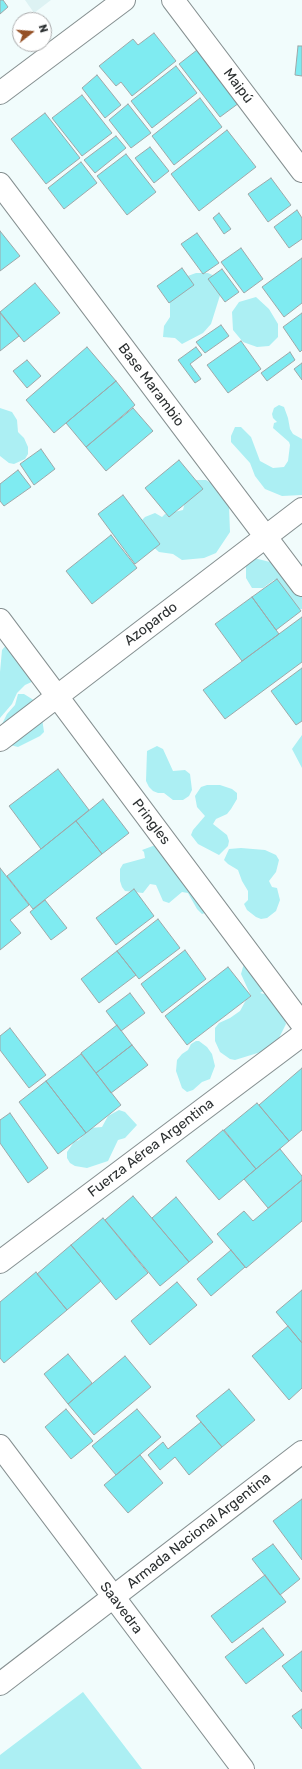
<!DOCTYPE html>
<meta charset="utf-8">
<style>
body{margin:0}
#map{position:relative;width:302px;height:1769px;overflow:hidden;background:#f1fcfc;font-family:Rubik,sans-serif}
canvas{display:block}
.north{position:absolute;left:12px;top:12px;width:40px;height:40px;box-sizing:border-box;background:#fff;border:1px solid #abacad;border-radius:50%;rotate:73deg;font-size:11px;font-weight:700;line-height:16px;text-align:center;color:#2c3031}
.north::after{content:'';display:block;margin:auto;width:14px;height:18px;background:#955025;clip-path:polygon(50% 0,100% 100%,50% 72%,0 100%)}
</style>
<div id="map">
<canvas width="302" height="1769"></canvas>
<div class="north">N</div>
</div>
<script>
const c = document.querySelector('canvas').getContext('2d');
c.lineJoin = 'round';
function fill(path, color) { c.fillStyle = color; c.fill(path, 'evenodd'); }
const poly = rows => new Path2D(rows.map(r => 'M' + r).join(''));
function strokePath(path, color, width, dash) { c.strokeStyle = color; c.lineWidth = width; c.lineCap = dash ? 'butt' : 'round'; c.setLineDash(dash || []); c.stroke(path); }
function label(font, color, halo, rows, align = 'center') {
  c.font = font + ' Rubik,sans-serif'; c.lineWidth = 3; c.setLineDash([]); c.textBaseline = 'middle'; c.strokeStyle = halo; c.fillStyle = color; for (const [text, x, y, turn = 0] of rows) {
    c.save(); c.translate(x, y); c.rotate((+turn || 0) * Math.PI / 180); c.textAlign = isNaN(turn) ? turn : align; if (halo) c.strokeText(text, 0, 0); c.fillText(text, 0, 0); c.restore();
  }
}
fill(poly([
 [25,0,51,0,34,13]
]), '#ddf2f3');
fill(poly([
 [196,273,208,273,219,278,222,289,211,324,203,333,182,344,175,338,163,337,164,326,170,317,170,294,185,277],
 [256,297,269,309,278,324,278,337,269,346,257,347,243,342,233,330,232,312,239,302],
 [279,405,284,407,288,418,290,429,293,434,302,439,302,495,282,496,265,489,255,476,250,463,231,442,231,436,235,427,241,427,251,437,260,461,273,468,284,467,288,461,290,445,289,442,273,428,274,423,277,422,273,418,272,414,274,408],
 [0,408,12,412,17,420,18,432,24,438,28,447,28,454,25,459,14,464,9,463,0,456],
 [197,480,206,480,214,485,229,506,230,532,216,553,204,558,182,560,173,554,159,552,151,545,141,521,145,517,155,513,162,517,165,514,183,510,190,481],
 [254,558,278,564,297,561,302,564,302,609,292,609,283,589,274,580,263,588,252,588,246,578,246,566],
 [14,636,36,680,25,685,17,693,12,704,0,718,0,672,2,650],
 [18,694,24,694,40,704,44,732,40,736,18,747,6,744,0,728,7,714,15,705],
 [302,735,302,768,292,749],
 [157,746,163,749,173,771,185,770,190,774,192,790,189,796,183,800,173,800,164,793,158,793,153,791,149,787,146,781,147,751],
 [207,785,220,785,232,789,237,793,237,799,231,809,227,814,216,819,213,824,227,835,229,841,228,846,219,855,198,844,191,835,193,830,205,816,197,807,195,796,201,787],
 [161,843,208,912,202,914,197,909,188,893,182,892,169,903,163,901,156,885,150,884,143,893,125,891,122,887,120,881,120,869,123,864,145,858,144,852,142,850],
 [241,848,265,850,276,855,279,860,276,872,269,881,272,887,277,888,280,900,276,911,267,918,261,919,256,917,247,910,244,904,248,900,248,891,242,881,238,870,228,864,224,860,229,849],
 [262,951,272,964,278,982,260,993,277,997,286,1024,278,1040,264,1051,235,1060,230,1059,220,1052,215,1041,215,1028,219,1023,230,1018,240,1011,246,1000,251,996,241,974,243,967,248,956],
 [196,1041,199,1041,207,1047,212,1054,215,1066,210,1079,202,1082,193,1090,187,1092,182,1088,176,1071,177,1060,182,1054,188,1050,191,1044],
 [119,1110,125,1112,137,1125,125,1138,118,1140,108,1161,87,1168,75,1166,70,1163,67,1158,67,1152,74,1142,79,1140,90,1128,102,1127,108,1116],
 [83,1692,142,1769,0,1769,0,1755]
]), '#aceff3');
const building = poly([
 [0,0,3,0,8,7,0,14,0,0],
 [154,33,176,61,132,96,121,82,116,86,99,66,133,39,138,45,154,33],
 [298,46,302,46,302,76,295,75,298,46],
 [197,50,239,103,220,117,179,64,197,50],
 [176,66,197,93,152,128,131,101,176,66],
 [97,75,121,105,105,118,82,88,97,75],
 [82,95,112,133,82,156,52,118,82,95],
 [200,98,222,127,174,165,152,136,200,98],
 [128,104,151,133,131,148,109,120,128,104],
 [45,113,80,158,46,184,11,139,45,113],
 [227,130,256,167,199,211,171,174,227,130],
 [116,136,126,148,95,173,84,160,116,136],
 [150,147,169,171,154,183,135,158,150,147],
 [126,154,156,192,127,215,97,176,126,154],
 [81,162,97,183,64,209,48,188,81,162],
 [271,178,291,205,268,222,248,194,271,178],
 [297,210,302,218,302,239,289,248,274,227,297,210],
 [219,213,231,229,224,234,213,218,219,213],
 [0,231,20,256,0,271,0,231],
 [197,233,219,263,203,274,181,244,197,233],
 [241,248,263,279,244,293,221,262,241,248],
 [302,258,302,303,284,317,262,287,302,258],
 [182,268,194,285,169,303,157,286,182,268],
 [222,269,239,292,225,302,208,279,222,269],
 [35,283,60,313,24,342,0,312,35,283],
 [0,313,19,336,0,351,0,313],
 [302,313,302,350,300,352,283,327,302,313],
 [221,325,229,336,205,353,196,342,221,325],
 [241,341,261,369,228,393,207,365,241,341],
 [87,347,116,381,54,433,26,400,87,347],
 [196,347,202,355,190,364,201,379,195,383,178,360,196,347],
 [290,352,295,360,267,381,261,373,290,352],
 [27,360,41,376,27,388,13,371,27,360],
 [302,363,302,380,294,369,302,363],
 [116,381,135,405,86,447,66,423,116,381],
 [133,408,153,431,106,471,86,447,133,408],
 [41,449,55,469,34,485,20,464,41,449],
 [179,460,203,489,169,517,145,488,179,460],
 [18,470,31,487,4,506,0,501,0,484,18,470],
 [123,495,160,544,135,564,98,514,123,495],
 [111,535,137,568,92,604,66,571,111,535],
 [277,579,301,611,276,630,252,597,277,579],
 [252,597,279,634,242,661,215,624,252,597],
 [302,617,302,662,225,719,203,690,302,617],
 [302,668,302,721,296,725,271,691,302,668],
 [58,769,89,810,41,849,9,806,58,769],
 [103,799,129,833,102,854,76,821,103,799],
 [76,821,102,854,33,909,7,876,76,821],
 [0,868,29,905,10,920,21,933,0,950,0,868],
 [134,889,154,916,116,945,96,918,134,889],
 [45,900,67,928,51,940,30,912,45,900],
 [158,919,180,948,139,979,117,951,158,919],
 [185,950,206,979,162,1013,141,984,185,950],
 [117,951,136,975,99,1003,81,979,117,951],
 [228,967,251,996,187,1045,165,1016,228,967],
 [130,993,145,1013,121,1031,106,1011,130,993],
 [117,1025,132,1045,96,1073,81,1053,117,1025],
 [10,1028,46,1075,29,1088,0,1050,0,1036,10,1028],
 [132,1045,148,1065,111,1093,96,1073,132,1045],
 [81,1054,121,1105,86,1133,46,1081,81,1054],
 [302,1068,302,1130,289,1141,259,1105,302,1068],
 [46,1081,86,1133,58,1154,19,1102,46,1081],
 [257,1103,289,1141,256,1169,224,1130,257,1103],
 [10,1113,48,1168,28,1183,0,1143,0,1120,10,1113],
 [223,1130,256,1169,219,1200,186,1161,223,1130],
 [280,1149,302,1176,302,1180,268,1208,244,1179,280,1149],
 [302,1180,302,1221,246,1268,217,1234,244,1211,253,1221,302,1180],
 [133,1196,189,1262,160,1286,105,1220,133,1196],
 [176,1197,213,1242,189,1262,152,1218,176,1197],
 [103,1218,148,1273,116,1300,71,1245,103,1218],
 [71,1245,101,1281,67,1310,37,1274,71,1245],
 [231,1250,245,1267,211,1296,197,1279,231,1250],
 [36,1272,67,1310,4,1363,0,1358,0,1302,36,1272],
 [177,1282,197,1305,150,1345,131,1321,177,1282],
 [302,1290,302,1343,276,1312,302,1290],
 [288,1326,302,1343,302,1388,289,1400,252,1356,288,1326],
 [68,1354,92,1383,68,1404,44,1374,68,1354],
 [125,1356,151,1387,94,1435,68,1404,125,1356],
 [229,1389,255,1420,222,1447,196,1416,229,1389],
 [66,1409,93,1441,71,1459,45,1427,66,1409],
 [137,1409,161,1437,116,1475,92,1446,137,1409],
 [201,1422,222,1447,189,1475,175,1457,160,1470,148,1455,163,1442,168,1449,201,1422],
 [140,1455,163,1483,128,1513,104,1485,140,1455],
 [302,1499,302,1560,273,1521,302,1499],
 [273,1544,300,1579,280,1595,252,1559,273,1544],
 [265,1575,286,1602,232,1643,211,1616,265,1575],
 [263,1628,284,1655,246,1684,225,1657,263,1628],
 [302,1651,302,1692,282,1666,302,1651],
 [302,1709,302,1729,292,1716,302,1709]
]);
fill(building, '#7febf1');
strokePath(building, '#9ea8a9', 1);
const minor = poly([
 [173,0,302,171],
 [0,184,302,585],
 [0,620,302,1024],
 [0,740,302,509],
 [0,1262,302,1035],
 [0,1446,243,1769],
 [0,1684,302,1452]
]);
const secondary = poly([
 [0,93,124,0]
]);
strokePath(minor, '#869091', 24);
strokePath(secondary, '#869091', 24);
strokePath(minor, '#fff', 22);
strokePath(secondary, '#fff', 22);
label('14px', '#2c3031', '#fff', [
 ["Maipú",238,86,53],
 ["Base Marambio",151,385,53],
 ["Azopardo",151,624,-37],
 ["Pringles",151,822,53],
 ["Fuerza Aérea Argentina",151,1148,-37],
 ["Armada Nacional Argentina",199,1531,-38],
 ["Saavedra",121,1608,53]
]);
</script>
